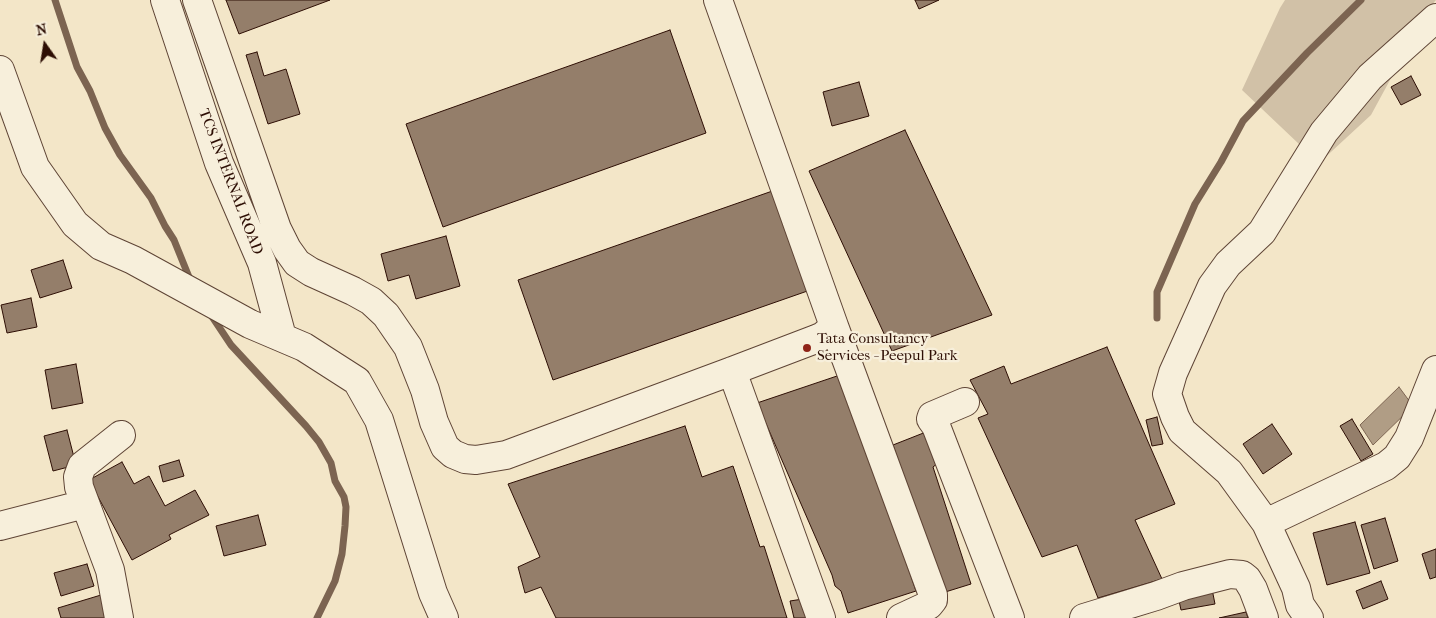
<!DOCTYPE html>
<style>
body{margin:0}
#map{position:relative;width:1436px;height:618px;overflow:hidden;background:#f3e6c8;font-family:"IM FELL French Canon",serif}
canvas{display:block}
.north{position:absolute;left:20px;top:20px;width:50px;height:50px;-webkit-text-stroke:4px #f7efdb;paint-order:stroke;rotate:347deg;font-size:14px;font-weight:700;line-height:20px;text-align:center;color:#2d0e04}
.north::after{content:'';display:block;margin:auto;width:18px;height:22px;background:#2d0e04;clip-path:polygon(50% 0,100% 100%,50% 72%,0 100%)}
</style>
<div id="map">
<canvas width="1436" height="618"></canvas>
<div class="north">N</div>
</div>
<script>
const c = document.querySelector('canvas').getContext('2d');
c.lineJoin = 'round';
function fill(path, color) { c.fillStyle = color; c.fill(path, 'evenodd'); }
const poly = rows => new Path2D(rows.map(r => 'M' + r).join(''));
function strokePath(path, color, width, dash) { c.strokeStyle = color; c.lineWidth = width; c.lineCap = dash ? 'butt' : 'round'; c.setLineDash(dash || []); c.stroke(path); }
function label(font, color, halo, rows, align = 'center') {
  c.font = font + ' "IM FELL French Canon",serif'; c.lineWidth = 4.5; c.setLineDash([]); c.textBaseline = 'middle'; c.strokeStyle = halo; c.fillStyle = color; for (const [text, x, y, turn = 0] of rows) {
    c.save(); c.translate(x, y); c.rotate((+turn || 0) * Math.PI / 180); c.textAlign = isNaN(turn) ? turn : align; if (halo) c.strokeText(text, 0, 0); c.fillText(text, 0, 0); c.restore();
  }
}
fill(poly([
 [1285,0,1436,0,1428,10,1371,115,1319,163,1242,90,1280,8]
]), '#d1c1a7');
const water = poly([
 [1399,387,1413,406,1373,445,1360,425,1399,387]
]);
fill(water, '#b09d85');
strokePath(water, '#7c6451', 1);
strokePath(poly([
 [55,0,77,67,90,91,105,128,120,155,151,198,165,226,174,240,191,282],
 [209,312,231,345,306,426,319,442,331,463,335,481,344,497,346,507,345,526,342,554,335,581,317,618],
 [1157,318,1157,292,1195,204,1221,162,1243,121,1307,53,1361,0]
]), '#7c6451', 7);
const building = poly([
 [226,0,330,0,239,34,226,0],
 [915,0,939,0,919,9,915,0],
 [670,30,706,133,443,227,406,124,670,30],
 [257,52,264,76,286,69,300,114,268,124,246,55,257,52],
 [1411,76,1421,95,1401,105,1391,87,1411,76],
 [859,82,869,116,832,126,823,92,859,82],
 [905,130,992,315,892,351,809,171,905,130],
 [781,188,816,288,553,380,518,280,781,188],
 [446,236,460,286,416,299,409,275,388,281,381,254,446,236],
 [63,260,72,288,40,298,31,270,63,260],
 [31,298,37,327,7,333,1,305,31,298],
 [1107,347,1175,504,1135,520,1162,579,1098,598,1077,545,1042,557,978,418,988,414,970,380,1004,366,1011,384,1107,347],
 [76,364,83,403,52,409,45,370,76,364],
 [843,374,916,591,848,613,841,591,835,586,832,575,757,403,843,374],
 [1157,417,1163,444,1152,446,1146,420,1157,417],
 [1352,419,1373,454,1361,461,1340,426,1352,419],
 [1272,424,1292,454,1263,474,1243,444,1272,424],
 [685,426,702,477,733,466,760,547,764,546,787,618,556,618,541,587,525,593,518,567,540,557,508,484,685,426],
 [67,430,76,465,53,471,44,436,67,430],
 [926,432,938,463,933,467,971,584,942,593,893,445,926,432],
 [179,460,184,476,163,482,159,466,179,460],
 [122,462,134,484,149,476,165,506,195,490,209,515,169,535,171,539,132,560,89,480,122,462],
 [258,515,266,545,224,556,216,526,258,515],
 [1385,518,1398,561,1374,569,1361,525,1385,518],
 [1355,522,1370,573,1327,585,1313,533,1355,522],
 [1436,549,1436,577,1430,579,1422,554,1436,549],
 [87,564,94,586,61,596,54,573,87,564],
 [1381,581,1388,599,1363,609,1356,591,1381,581],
 [1212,589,1215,604,1181,610,1178,596,1212,589],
 [101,595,107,618,61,618,58,608,101,595],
 [803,599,806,618,794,618,790,601,803,599],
 [1246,612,1248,618,1219,618,1246,612]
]);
fill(building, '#947e6a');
strokePath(building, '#2d0e04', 1);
const minor = poly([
 [165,0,219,163,262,263,282,337],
 [197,0,277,229,287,249,297,263,311,272,353,291,371,301,386,315,408,347,425,390,434,422,445,447,453,454,465,459,476,460,506,455,732,371,816,339,823,336,834,326,718,0],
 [0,70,35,167,75,224,101,246,133,260,250,324,304,347,357,381,379,420,433,593,444,618],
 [834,326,933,595,933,600,929,605,901,618],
 [732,371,821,618],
 [965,402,932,416,931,419,936,426,1010,618],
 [1266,523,1386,466,1397,457,1409,438,1436,370],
 [0,526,85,504],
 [119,618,110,570,79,487,78,477,82,466,121,435],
 [1084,618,1156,596,1183,586,1230,574,1242,575,1247,579,1253,589,1264,618],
 [1309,618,1300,605,1296,588,1266,523,1229,472,1182,431,1175,417,1167,394,1173,373,1212,286,1228,264,1262,232,1324,132,1370,77,1436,18]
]);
strokePath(minor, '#5e4435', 30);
strokePath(minor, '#f7efdb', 28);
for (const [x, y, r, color] of [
 [807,348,5,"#8f2418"]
]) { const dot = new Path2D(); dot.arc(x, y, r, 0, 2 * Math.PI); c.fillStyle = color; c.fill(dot); strokePath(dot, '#f7efdb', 2); }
label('15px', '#2d0e04', '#f7efdb', [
 ["TCS INTERNAL ROAD",230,182,69]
]);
label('15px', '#2d0e04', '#f7efdb', [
 ["Tata Consultancy",817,339],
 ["Services - Peepul Park",817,356]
], 'left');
</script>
